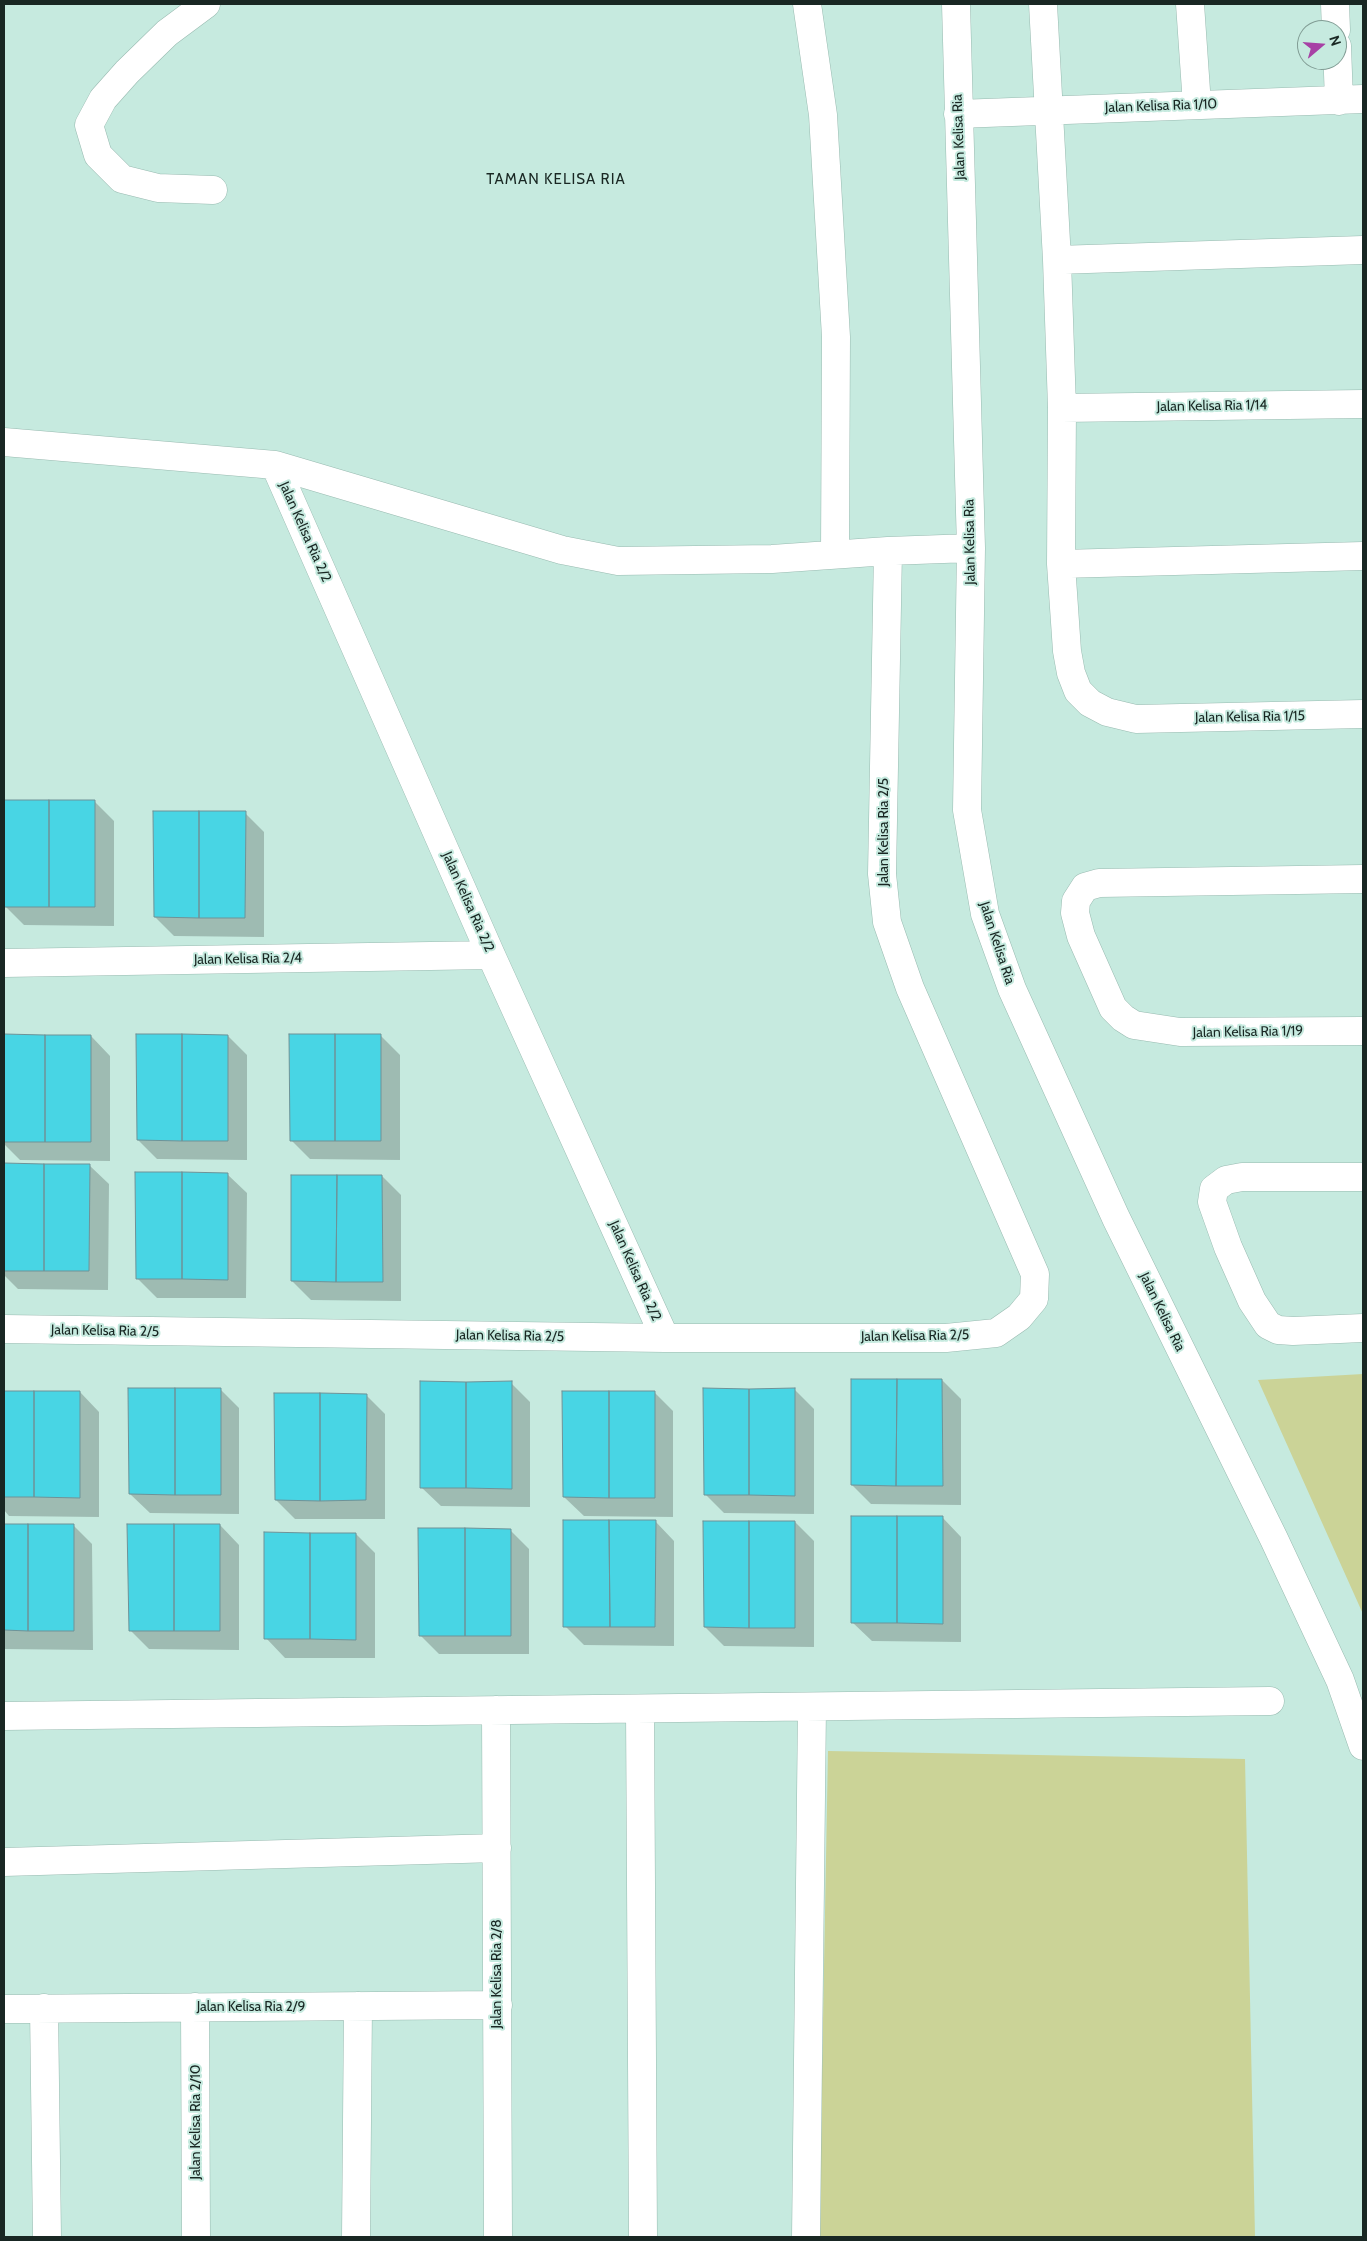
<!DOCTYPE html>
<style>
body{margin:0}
#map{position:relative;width:1367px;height:2241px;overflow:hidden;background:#c6eadf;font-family:Cabin,sans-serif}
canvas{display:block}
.frame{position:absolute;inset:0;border:5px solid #192723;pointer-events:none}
.north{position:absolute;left:1297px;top:20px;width:50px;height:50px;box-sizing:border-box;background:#c6eadf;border:1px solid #819c94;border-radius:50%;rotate:72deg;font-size:14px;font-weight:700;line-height:20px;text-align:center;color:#192723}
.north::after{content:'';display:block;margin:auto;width:18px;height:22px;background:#a741a5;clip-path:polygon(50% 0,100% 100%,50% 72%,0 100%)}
</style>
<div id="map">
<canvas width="1367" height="2241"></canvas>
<div class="frame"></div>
<div class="north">N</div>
</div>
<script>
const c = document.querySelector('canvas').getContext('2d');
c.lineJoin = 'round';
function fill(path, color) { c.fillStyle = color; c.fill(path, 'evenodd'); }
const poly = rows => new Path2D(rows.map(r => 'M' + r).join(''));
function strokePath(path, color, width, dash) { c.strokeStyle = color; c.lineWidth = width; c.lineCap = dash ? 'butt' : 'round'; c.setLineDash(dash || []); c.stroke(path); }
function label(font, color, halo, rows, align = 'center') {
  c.font = font + ' Cabin,sans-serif'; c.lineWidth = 4; c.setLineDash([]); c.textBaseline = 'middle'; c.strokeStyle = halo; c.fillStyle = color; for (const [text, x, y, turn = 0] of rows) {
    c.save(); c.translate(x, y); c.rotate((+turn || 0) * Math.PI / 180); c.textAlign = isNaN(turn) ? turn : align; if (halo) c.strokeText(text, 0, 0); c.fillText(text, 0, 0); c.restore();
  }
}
fill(poly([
 [1363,1374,1363,1614,1258,1380],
 [828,1751,1245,1759,1255,2237,819,2237]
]), '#cbd397');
fill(poly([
 [4,801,94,801,114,821,114,926,24,925,5,906],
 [245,813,264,832,264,937,174,936,155,917],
 [4,1036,91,1036,110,1056,110,1161,20,1160,4,1144],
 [228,1036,247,1055,247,1160,157,1159,138,1140],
 [381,1036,400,1055,400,1160,310,1159,291,1140],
 [4,1165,89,1165,109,1184,108,1290,18,1289,4,1275],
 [227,1174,247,1193,246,1298,157,1298,138,1279],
 [382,1176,401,1195,401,1301,311,1300,292,1281],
 [942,1380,961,1399,961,1505,871,1504,852,1485],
 [511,1383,530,1402,530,1507,441,1506,421,1487],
 [220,1389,239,1408,239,1514,150,1513,130,1494],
 [795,1390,814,1409,814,1514,724,1513,705,1494],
 [4,1392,80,1392,99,1412,99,1517,9,1516,4,1510],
 [654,1392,673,1411,673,1517,584,1516,564,1497],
 [366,1395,385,1414,385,1519,295,1519,276,1500],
 [942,1517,961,1537,961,1642,872,1641,852,1622],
 [655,1521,674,1541,674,1646,584,1645,565,1626],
 [795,1522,814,1541,814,1647,724,1646,705,1627],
 [4,1525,73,1525,92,1544,93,1650,4,1649],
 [220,1525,239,1545,239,1650,149,1649,130,1630],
 [510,1530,529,1549,529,1654,439,1654,420,1635],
 [356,1534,375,1553,375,1658,285,1658,266,1638]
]), '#0003');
const building = poly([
 [4,800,49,800,49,907,4,907,4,800],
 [49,800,95,800,95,907,49,907,49,800],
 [153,811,199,811,199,918,154,917,153,811],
 [199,811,246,811,245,918,199,918,199,811],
 [4,1034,45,1035,45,1142,4,1142,4,1034],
 [136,1034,182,1034,182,1141,137,1140,136,1034],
 [182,1034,228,1035,228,1141,182,1141,182,1034],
 [289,1034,335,1034,335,1141,290,1141,289,1034],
 [335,1034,381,1034,381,1141,335,1141,335,1034],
 [45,1035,91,1035,91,1142,45,1142,45,1035],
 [4,1163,44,1164,44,1271,4,1271,4,1163],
 [44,1164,90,1164,89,1271,44,1271,44,1164],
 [135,1172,182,1172,182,1279,136,1279,135,1172],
 [182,1172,228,1173,228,1280,182,1279,182,1172],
 [291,1175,337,1175,336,1282,291,1281,291,1175],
 [337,1175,382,1175,383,1282,336,1282,337,1175],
 [851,1379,897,1379,896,1486,851,1485,851,1379],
 [897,1379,942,1379,943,1486,896,1486,897,1379],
 [420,1381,466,1382,466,1488,420,1488,420,1381],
 [512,1381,512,1489,466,1488,466,1382,512,1381],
 [128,1388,175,1388,175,1495,129,1494,128,1388],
 [175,1388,221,1388,221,1495,175,1495,175,1388],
 [703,1388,749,1389,749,1495,704,1495,703,1388],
 [795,1388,795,1496,749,1495,749,1389,795,1388],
 [4,1391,34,1391,34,1497,4,1497,4,1391],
 [34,1391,80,1391,80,1498,34,1497,34,1391],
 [562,1391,609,1391,609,1498,563,1497,562,1391],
 [609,1391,655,1391,655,1498,609,1498,609,1391],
 [274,1393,320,1393,320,1501,275,1500,274,1393],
 [320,1393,367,1394,366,1500,320,1501,320,1393],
 [851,1516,897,1516,897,1623,851,1623,851,1516],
 [897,1516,943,1516,943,1624,897,1623,897,1516],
 [563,1520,609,1520,610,1627,563,1627,563,1520],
 [609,1520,656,1520,655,1627,610,1627,609,1520],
 [703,1521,749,1521,749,1628,704,1627,703,1521],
 [749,1521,795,1521,795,1628,749,1628,749,1521],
 [4,1524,28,1524,28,1631,4,1630,4,1524],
 [28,1524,74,1524,74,1631,28,1631,28,1524],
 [127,1524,174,1524,174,1631,129,1631,127,1524],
 [174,1524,220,1524,220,1631,174,1631,174,1524],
 [418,1528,465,1528,465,1636,419,1636,418,1528],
 [465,1528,511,1529,511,1636,465,1636,465,1528],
 [264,1532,310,1533,310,1639,264,1639,264,1532],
 [310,1533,356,1533,356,1640,310,1639,310,1533]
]);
fill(building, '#48d5e4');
strokePath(building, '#6e9297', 1);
const minor = poly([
 [206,4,167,33,127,72,103,99,89,125,98,155,122,179,158,188,213,190],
 [807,4,823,115,836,337,835,554],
 [956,4,971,548,967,810,985,914,1012,989,1116,1218,1274,1539,1340,1680,1363,1746],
 [1043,4,1057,260,1062,408,1061,564,1067,651,1071,673,1078,691,1090,703,1107,712,1136,719,1363,714],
 [1190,4,1197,105],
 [1335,4,1336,30],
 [1337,46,1339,101],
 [958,114,1363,99],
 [1057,260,1363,250],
 [1062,408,1363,404],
 [4,442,275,465,562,550,618,561,772,559,888,551,971,548],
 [275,465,491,955,665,1338],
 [1061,564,1363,556],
 [1363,879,1099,883,1085,887,1076,901,1075,913,1081,936,1113,1008,1123,1018,1134,1025,1180,1032,1363,1031],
 [4,963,491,955],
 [1363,1177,1242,1177,1226,1180,1214,1189,1212,1202,1228,1247,1252,1301,1268,1325,1278,1330,1293,1331,1363,1328],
 [4,1329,665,1338,946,1338,996,1333,1019,1317,1034,1299,1035,1274,910,988,887,922,882,874,888,551],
 [640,1709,643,2237],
 [496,1710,498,2237],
 [4,1716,1270,1701],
 [4,1862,497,1848],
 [195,2007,196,2237],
 [44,2008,47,2237],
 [4,2009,498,2005],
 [356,2237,358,2006],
 [806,2237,812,1707]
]);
strokePath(minor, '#98bab0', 29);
strokePath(minor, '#fff', 28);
label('14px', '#192723', '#c6eadf', [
 ["Jalan Kelisa Ria 1/10",1161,106,-2],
 ["Jalan Kelisa Ria",959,137,-92],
 ["Jalan Kelisa Ria 1/14",1212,406,-1],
 ["Jalan Kelisa Ria 2/2",305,532,66],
 ["Jalan Kelisa Ria",970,542,-91],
 ["Jalan Kelisa Ria 1/15",1250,717,-1],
 ["Jalan Kelisa Ria 2/5",884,832,-90],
 ["Jalan Kelisa Ria 2/2",468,902,66],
 ["Jalan Kelisa Ria",997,943,72],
 ["Jalan Kelisa Ria 2/4",248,959,-1],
 ["Jalan Kelisa Ria 1/19",1248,1032,-1],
 ["Jalan Kelisa Ria 2/2",635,1271,66],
 ["Jalan Kelisa Ria",1162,1312,64],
 ["Jalan Kelisa Ria 2/5",105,1331,1],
 ["Jalan Kelisa Ria 2/5",510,1336,1],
 ["Jalan Kelisa Ria 2/5",915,1336,-1],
 ["Jalan Kelisa Ria 2/8",497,1974,-90],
 ["Jalan Kelisa Ria 2/9",251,2007],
 ["Jalan Kelisa Ria 2/10",196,2122,-90]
]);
c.letterSpacing = '1px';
label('15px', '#192723', '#c6eadf', [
 ["TAMAN KELISA RIA",556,180]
]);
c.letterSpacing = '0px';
</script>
